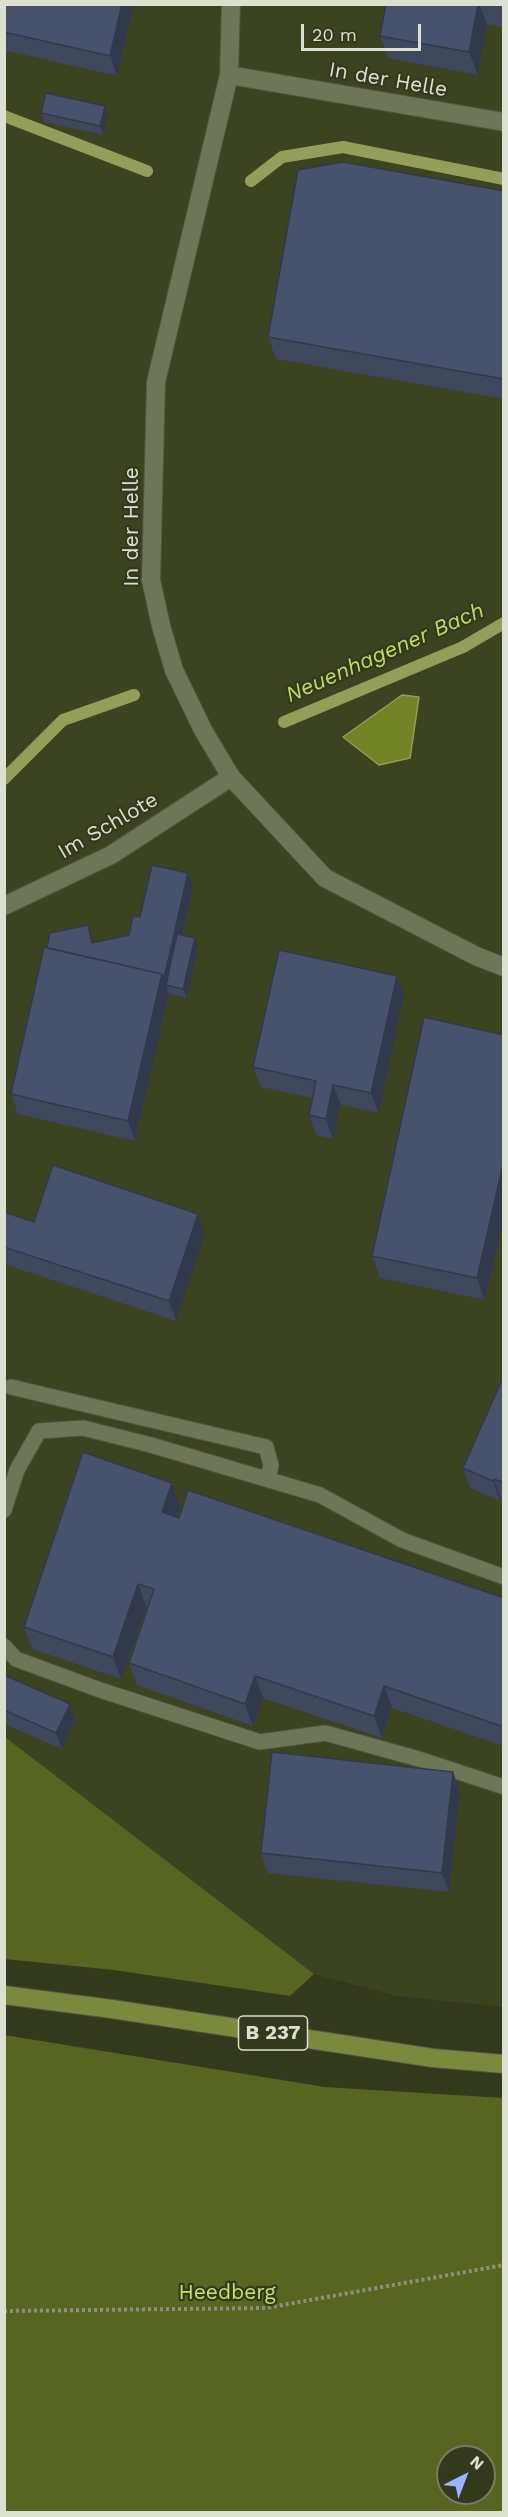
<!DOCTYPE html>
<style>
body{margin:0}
#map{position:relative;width:508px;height:2517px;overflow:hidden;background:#33391d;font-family:"Work Sans",sans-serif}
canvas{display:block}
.frame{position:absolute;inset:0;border:6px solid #dce0d0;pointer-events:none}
.north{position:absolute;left:436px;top:2445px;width:60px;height:60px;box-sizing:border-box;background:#33391d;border:2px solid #777c65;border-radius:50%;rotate:42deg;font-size:16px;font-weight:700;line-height:24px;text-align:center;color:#dce0d0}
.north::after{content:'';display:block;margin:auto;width:21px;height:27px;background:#9bb4fd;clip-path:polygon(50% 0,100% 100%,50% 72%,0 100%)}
.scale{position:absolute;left:301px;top:24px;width:120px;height:27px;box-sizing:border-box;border:3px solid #dce0d0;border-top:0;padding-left:8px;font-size:18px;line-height:21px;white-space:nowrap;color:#dce0d0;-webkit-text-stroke:4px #33391d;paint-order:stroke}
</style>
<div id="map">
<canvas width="508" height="2517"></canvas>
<div class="frame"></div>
<div class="north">N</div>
<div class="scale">20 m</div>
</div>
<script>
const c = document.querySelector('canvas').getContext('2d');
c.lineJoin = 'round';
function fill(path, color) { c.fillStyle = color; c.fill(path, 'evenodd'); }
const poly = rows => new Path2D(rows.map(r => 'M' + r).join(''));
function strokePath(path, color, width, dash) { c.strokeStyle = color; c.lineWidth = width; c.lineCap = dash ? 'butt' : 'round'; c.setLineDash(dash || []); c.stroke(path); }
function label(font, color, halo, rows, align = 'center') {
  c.font = font + ' "Work Sans",sans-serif'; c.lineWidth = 4.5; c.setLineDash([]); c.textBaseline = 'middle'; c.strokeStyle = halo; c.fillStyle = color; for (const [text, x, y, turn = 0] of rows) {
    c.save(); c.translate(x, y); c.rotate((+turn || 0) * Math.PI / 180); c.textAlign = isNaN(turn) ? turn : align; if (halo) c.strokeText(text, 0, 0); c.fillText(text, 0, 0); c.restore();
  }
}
fill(poly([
 [4,5,503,5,503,2007,397,1996,314,1974,5,1737]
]), '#3b4321');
fill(poly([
 [4,1737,5,1737,314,1974,290,1996,114,1970,5,1959],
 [4,2035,325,2087,503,2098,503,2512,5,2512],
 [448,2457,484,2457,484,2493,448,2493]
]), '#586521');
const water = poly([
 [402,695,419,697,410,758,379,765,343,737,402,695]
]);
fill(water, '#728227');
strokePath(water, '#929e5a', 1.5);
strokePath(poly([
 [4,116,147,171],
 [251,181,282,157,343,147,504,179],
 [284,722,463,647,504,623],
 [4,779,63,720,134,695]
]), '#929e5a', 12);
const service = poly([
 [11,1387,266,1447,271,1465,268,1480],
 [4,1510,17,1470,39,1431,83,1428,151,1445,320,1495,402,1540,504,1577],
 [4,1646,16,1659,100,1690,260,1742,325,1733,419,1759,504,1787]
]);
const minor = poly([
 [231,4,229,75,156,382,151,580,161,626,174,670,203,730,231,777,325,878,476,956,504,967],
 [229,75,504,122],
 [4,906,111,855,231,777]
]);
const primary = poly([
 [4,1995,112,2009,433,2058,504,2064]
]);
strokePath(service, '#50563e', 17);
strokePath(minor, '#50563e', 20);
strokePath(primary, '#50563e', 20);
strokePath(poly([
 [4,2311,266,2308,504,2265]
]), '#8c917c', 4, [3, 3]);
strokePath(service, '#6e7658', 15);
strokePath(minor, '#6e7658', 18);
strokePath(primary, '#7b893e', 18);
fill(poly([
 [4,4,134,4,117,76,4,50],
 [380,4,504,4,504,27,487,24,478,75,388,58,380,36,385,5],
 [41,113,108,115,103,135,44,122],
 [504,191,504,399,276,359,268,337],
 [193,888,183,935,195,938,198,947,187,998,169,994,135,1141,18,1114,11,1094,94,942,129,935,140,917],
 [397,976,404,995,379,1113,341,1105,333,1139,316,1135,309,1115,312,1098,261,1087,253,1067],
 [504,1035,504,1219,485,1300,380,1278,372,1256],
 [4,1212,34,1222,205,1234,176,1321,4,1264],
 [504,1381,504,1499,501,1498,500,1501,470,1488,463,1468],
 [172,1483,180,1506,176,1517,504,1598,504,1746,392,1708,382,1738,263,1698,253,1726,137,1685,129,1663,148,1607,146,1606,121,1679,32,1649,24,1627],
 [4,1675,70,1704,75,1719,62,1749,4,1724],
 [453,1772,460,1792,449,1892,268,1873,261,1853]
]), '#3f475d');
fill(poly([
 [122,4,134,4,117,76,110,56],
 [478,4,479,4,487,24,478,75,469,52],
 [105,106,108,115,103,135,100,126],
 [188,873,193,888,171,986,166,985,169,994,135,1141,128,1121,162,974],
 [88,925,94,941,97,958,92,943],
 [195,938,198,947,187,998,183,989],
 [397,976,404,995,379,1113,371,1093],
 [333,1085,341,1105,333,1139,326,1119],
 [504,1160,504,1219,485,1300,477,1278],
 [198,1214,205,1234,176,1321,169,1301],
 [494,1479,501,1498,500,1501,493,1481],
 [172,1483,180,1506,170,1534,162,1512],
 [138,1584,146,1606,121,1679,113,1657],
 [255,1676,263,1698,253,1726,245,1704],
 [384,1686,392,1708,382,1738,374,1716],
 [70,1704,75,1719,62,1749,56,1733],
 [453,1772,460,1792,449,1892,442,1873]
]), '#33394c');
const building = poly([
 [4,4,122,4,110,56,4,32,4,4],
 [386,4,478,4,469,52,380,36,386,4],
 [46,93,105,106,100,126,41,113,46,93],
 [343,162,504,191,504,379,268,337,298,170,343,162],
 [152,865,188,873,164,978,162,974,47,948,50,933,88,925,92,943,129,935,133,916,140,917,152,865],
 [177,934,195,938,183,989,166,985,177,934],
 [44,947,162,974,128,1121,11,1094,44,947],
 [279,950,397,976,371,1093,333,1085,326,1119,309,1115,316,1081,253,1067,279,950],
 [424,1017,504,1035,504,1160,477,1278,372,1256,424,1017],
 [53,1165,198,1214,169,1301,4,1247,4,1212,34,1222,53,1165],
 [502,1380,504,1381,504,1483,494,1479,493,1481,463,1468,502,1380],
 [83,1452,172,1483,162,1512,179,1518,188,1490,504,1598,504,1727,384,1686,374,1716,255,1676,245,1704,129,1663,154,1589,138,1584,113,1657,24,1627,83,1452],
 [4,1675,70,1704,56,1733,4,1710,4,1675],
 [272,1752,453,1772,442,1873,261,1853,272,1752]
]);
fill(building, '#49526c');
strokePath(building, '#33394c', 1.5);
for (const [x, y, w] of [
 [273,2033,69]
]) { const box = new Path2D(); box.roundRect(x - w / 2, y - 17, w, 34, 4.5); c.fillStyle = '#33391d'; c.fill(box); strokePath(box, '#dce0d0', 1.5); }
label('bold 20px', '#dce0d0', null, [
 ["B 237",273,2033]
]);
label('21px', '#dce0d0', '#33391d', [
 ["In der Helle",388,80,10],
 ["In der Helle",132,527,-90],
 ["Im Schlote",108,826,-30]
]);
label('21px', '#c9e16b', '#33391d', [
 ["Heedberg",227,2293]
]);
label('italic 22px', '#c3db65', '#33391d', [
 ["Neuenhagener Bach",385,653,-24]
]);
</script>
